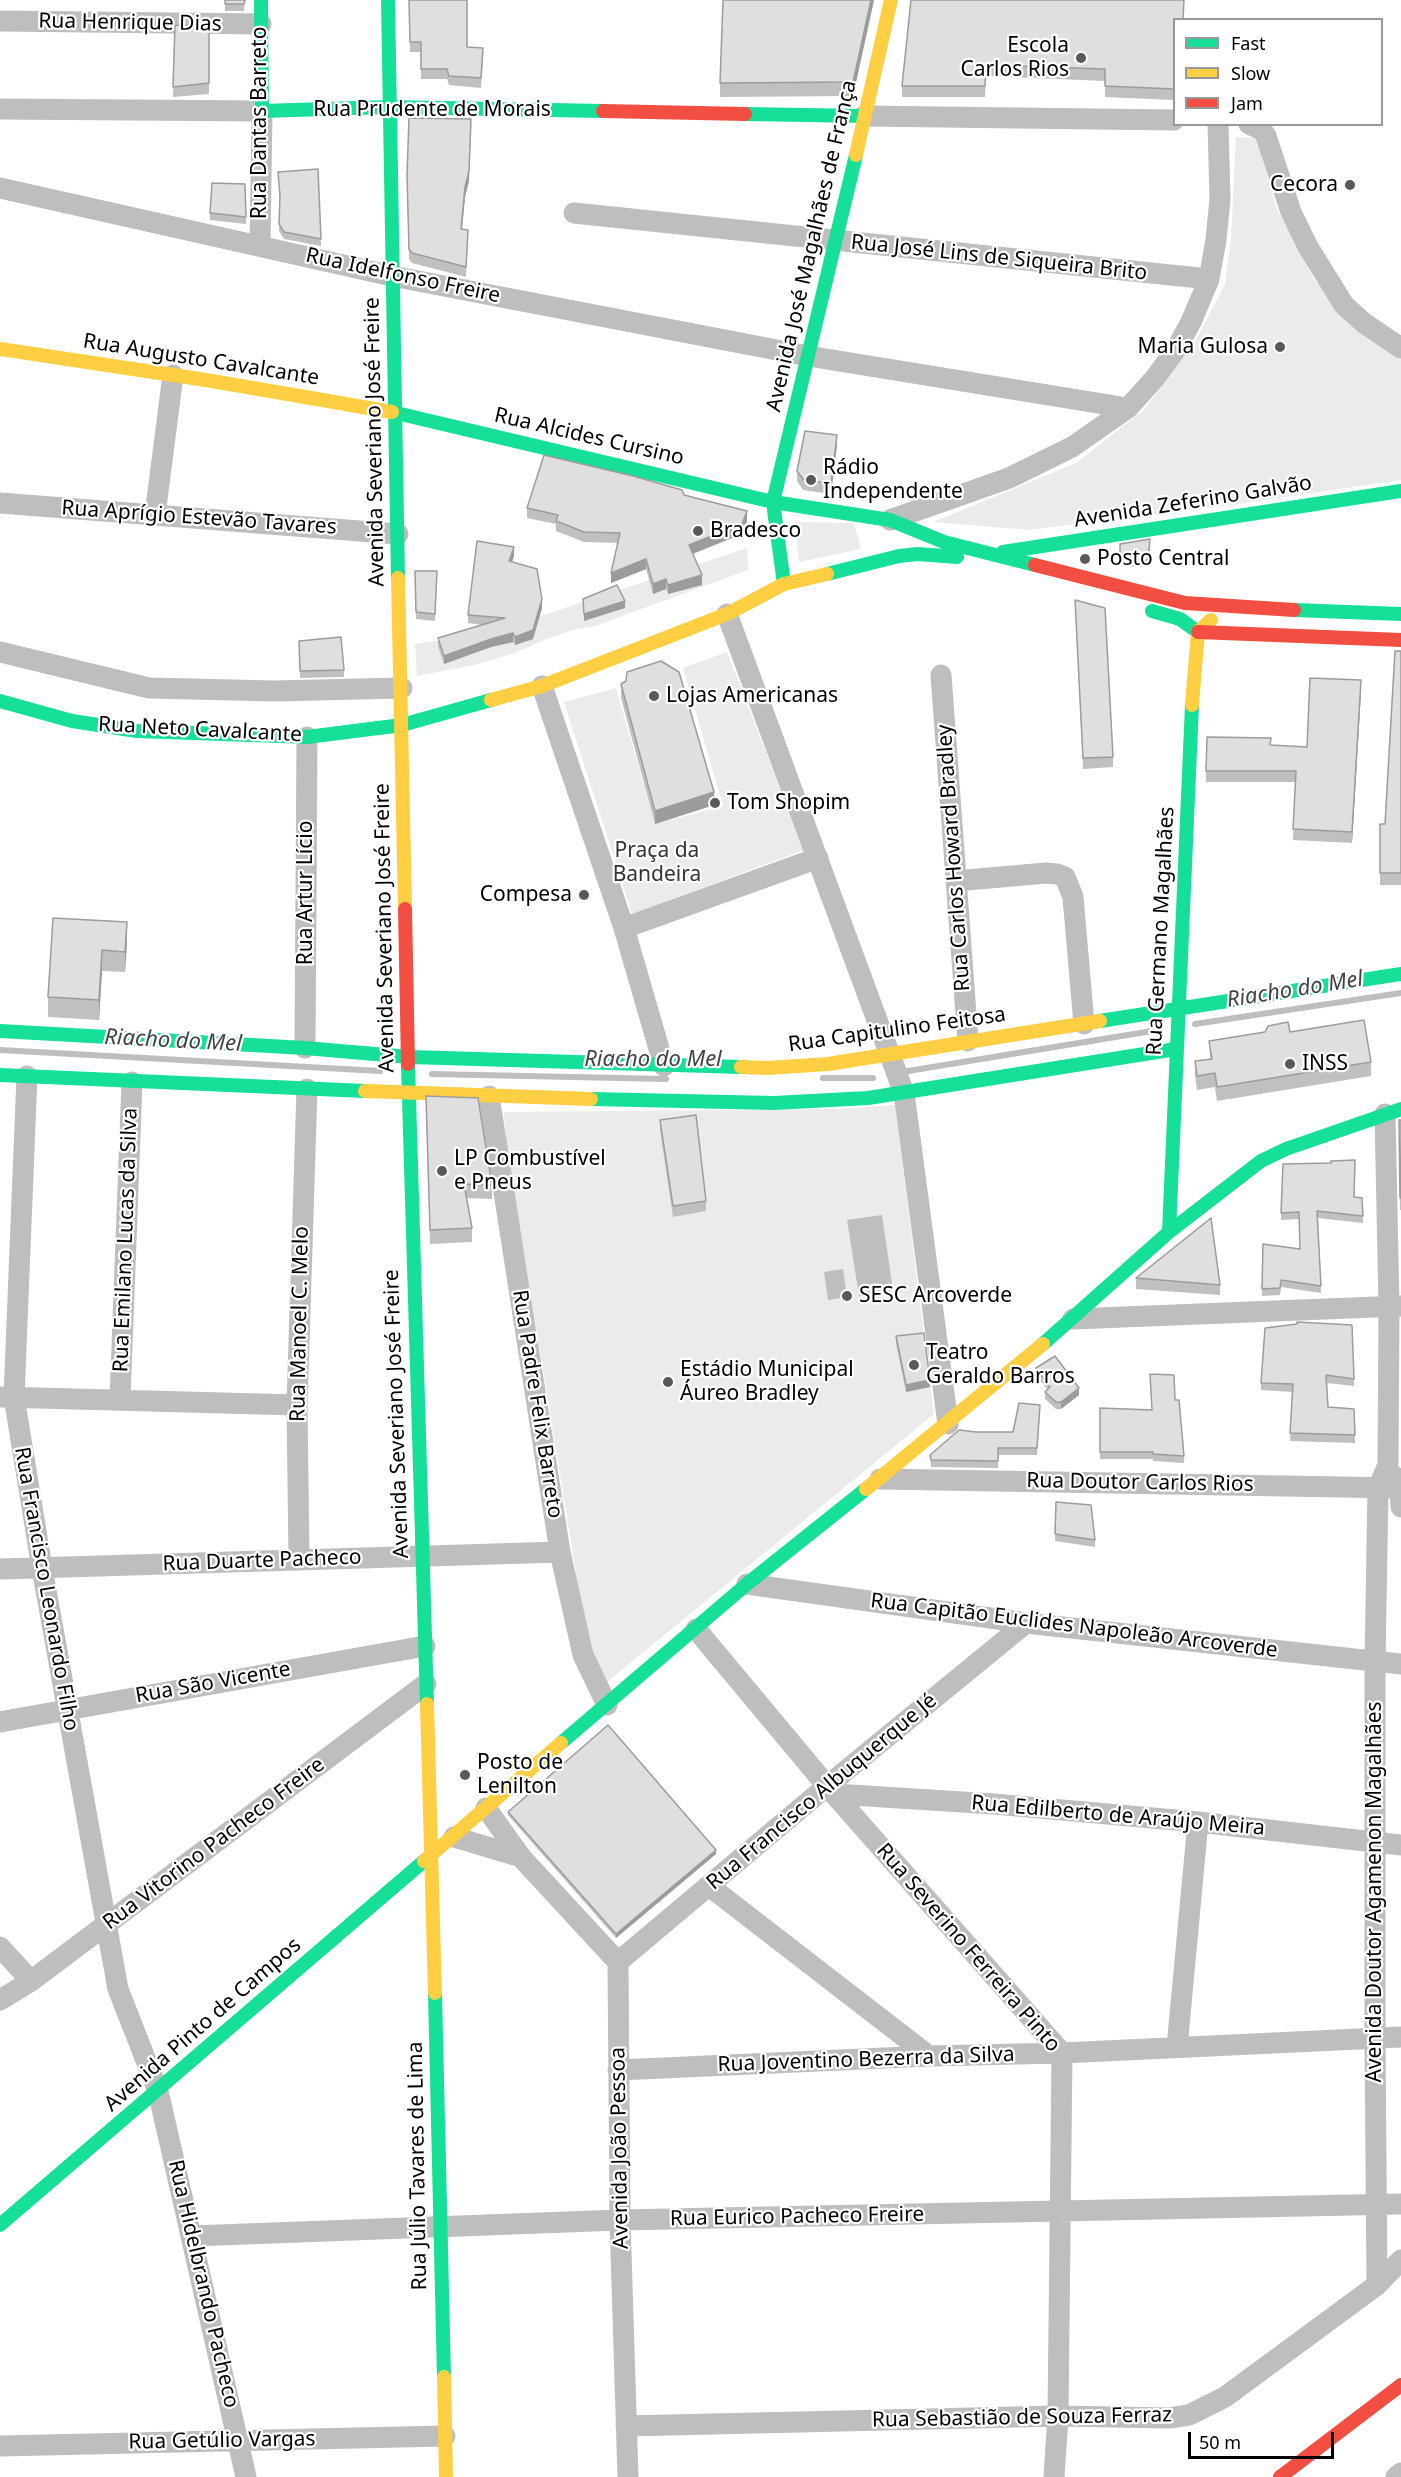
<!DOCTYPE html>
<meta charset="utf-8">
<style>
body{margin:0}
#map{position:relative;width:1401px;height:2477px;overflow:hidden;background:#fff;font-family:"Noto Sans",sans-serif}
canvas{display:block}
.legend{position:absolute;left:1173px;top:18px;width:210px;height:108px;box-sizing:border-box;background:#fff;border:2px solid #999;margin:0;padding:8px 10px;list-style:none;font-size:18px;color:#000}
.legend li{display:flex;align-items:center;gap:12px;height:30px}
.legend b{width:30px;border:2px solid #999}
.scale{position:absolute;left:1188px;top:2432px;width:146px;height:27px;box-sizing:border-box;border:3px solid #000;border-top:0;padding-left:8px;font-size:18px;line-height:21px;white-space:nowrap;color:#000;-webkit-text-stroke:4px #fff;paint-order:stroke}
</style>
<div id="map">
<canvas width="1401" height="2477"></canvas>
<ul class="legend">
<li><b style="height:8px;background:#16e098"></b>Fast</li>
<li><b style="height:8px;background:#ffcf43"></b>Slow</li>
<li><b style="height:8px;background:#f24e42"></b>Jam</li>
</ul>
<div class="scale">50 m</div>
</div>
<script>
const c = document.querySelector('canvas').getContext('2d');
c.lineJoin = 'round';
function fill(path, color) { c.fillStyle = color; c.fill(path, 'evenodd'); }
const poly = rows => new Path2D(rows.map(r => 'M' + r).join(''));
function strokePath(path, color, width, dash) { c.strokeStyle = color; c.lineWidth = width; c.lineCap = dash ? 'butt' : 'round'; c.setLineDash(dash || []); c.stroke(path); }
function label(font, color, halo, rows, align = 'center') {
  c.font = font + ' "Noto Sans",sans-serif'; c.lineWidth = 4.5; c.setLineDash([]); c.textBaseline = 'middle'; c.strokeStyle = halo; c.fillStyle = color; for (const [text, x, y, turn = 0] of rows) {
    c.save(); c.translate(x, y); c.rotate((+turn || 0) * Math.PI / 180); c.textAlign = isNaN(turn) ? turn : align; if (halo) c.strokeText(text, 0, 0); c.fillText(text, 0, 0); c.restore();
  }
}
fill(poly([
 [1236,137,1257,138,1276,207,1314,279,1349,321,1401,359,1401,480,1231,505,1028,530,933,522,1076,463,1145,409,1194,344,1225,284,1231,239],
 [795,522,854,523,861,549,799,562],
 [747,548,748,570,592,627,576,629,546,639,515,653,474,665,417,676,415,644,472,635,510,626],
 [727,652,804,850,632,914,564,702,616,688,655,824,723,806,683,668],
 [895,1105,934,1414,607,1682,588,1647,506,1142,504,1112,841,1109]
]), '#ebebeb');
fill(poly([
 [882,1215,893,1291,859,1296,847,1220],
 [843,1269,847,1297,828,1300,824,1272]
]), '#bebebe');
strokePath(poly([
 [1195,1024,1401,993],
 [0,1050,380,1071],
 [908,1071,1152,1031],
 [432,1074,666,1079],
 [823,1078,873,1078]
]), '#bebebe', 6);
strokePath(poly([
 [0,21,261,24],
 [0,109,262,111,260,246],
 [864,116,1174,120],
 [1249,124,1262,130,1266,136,1291,212,1308,247,1344,305,1364,323,1401,348],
 [0,188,392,276,808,356,1128,408],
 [574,213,1209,279],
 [0,503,398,534],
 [155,515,173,375],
 [890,520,1009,478,1072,447,1128,408,1155,378,1175,351,1191,322,1209,279,1216,240,1220,199,1218,124],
 [727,614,904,1093,948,1424],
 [0,652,149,688,274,691,402,688],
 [941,675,968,1041],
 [542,686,624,928,664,1066],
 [956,881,1046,873,1057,874,1065,877,1073,897,1084,1024],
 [624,928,818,858],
 [305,1048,307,737],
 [27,1076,14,1397,42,1568,118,1989,158,2091,246,2477],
 [489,1096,560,1552,583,1655,607,1705],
 [1073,1319,1401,1306],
 [1,1397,297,1405],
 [120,1399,132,1082],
 [1394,1476,1400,1488,1401,1507],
 [880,1479,1400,1488],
 [299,1560,297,1405,307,1089],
 [0,1569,560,1552],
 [747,1584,1026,1623,1401,1664],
 [696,1629,827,1786,1062,2053,1058,2416,1054,2477],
 [0,1722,425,1646],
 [835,1794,994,1804,1198,1822,1401,1845],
 [486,1808,521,1857,618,1962,620,2220,628,2477],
 [454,1837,521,1857],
 [709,1886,929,2056],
 [0,1947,31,1981],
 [618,1962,827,1786,1026,1623],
 [0,2000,31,1981,426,1684],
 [1177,2047,1198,1822],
 [618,2070,929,2056,1062,2053,1401,2037],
 [192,2236,620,2220,1401,2204],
 [1377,2285,1375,2037,1375,1663,1378,1488,1388,1465,1389,1307,1385,1114],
 [626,2426,1058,2416,1169,2418,1189,2415,1225,2397,1377,2285,1401,2260],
 [0,2446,445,2436],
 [1396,2477,1401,2473]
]), '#bebebe', 21);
strokePath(poly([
 [261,0,262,111,389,107,603,111],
 [388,0,398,578],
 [745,114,864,116],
 [392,412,773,502,890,520,944,542,1035,565],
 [1003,552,1401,491],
 [827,574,899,556,918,554,957,557],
 [784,584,773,502,856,155],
 [1294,610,1401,614],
 [1152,611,1180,619,1198,632],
 [0,701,72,721,137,731,307,737,402,725,491,700],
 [1100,1021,1401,974],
 [0,1031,305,1048,410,1057,741,1067],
 [408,1064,427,1704],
 [0,1075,365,1091],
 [591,1099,774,1103,868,1098,1176,1049],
 [1169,1232,1192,705],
 [1043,1344,1169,1232,1261,1161,1286,1149,1401,1109],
 [561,1743,747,1584,866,1489],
 [435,1993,444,2377],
 [0,2225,424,1861]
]), '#16e098', 14);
strokePath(poly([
 [856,155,891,0],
 [0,349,206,380,392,412],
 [398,578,405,909],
 [491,700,542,686,727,614,784,584,827,574],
 [1192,705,1198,632,1211,620],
 [741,1067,767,1068,828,1064,1100,1021],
 [365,1091,591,1099],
 [866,1489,1043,1344],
 [427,1704,435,1993],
 [424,1861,561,1743],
 [444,2377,446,2477]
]), '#ffcf43', 14);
strokePath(poly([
 [603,111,745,114],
 [1035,565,1185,603,1294,610],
 [1198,632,1401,640],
 [405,909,408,1064],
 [1280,2477,1401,2385]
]), '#f24e42', 14);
fill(poly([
 [225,0,245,0,244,11,225,11],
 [409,0,467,47,483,58,481,88,449,85,447,79,421,79,421,52,410,52],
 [874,0,853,96,720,97,720,83],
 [1174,20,1174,100,1105,97,1105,81,986,76,985,97,902,97,902,86],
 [175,25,209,26,209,94,173,97],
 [318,169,321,246,284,239,279,231,280,201,278,172],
 [469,181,465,197,462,229,468,240,466,277,412,263,409,259,407,185],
 [245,184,246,224,210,220,210,213],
 [837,445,831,494,803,490,797,481,797,471],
 [684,495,747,521,742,534,693,554,702,585,668,594,666,589,653,594,646,569,611,583,618,543,584,542,556,531,556,524,527,518,527,508],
 [1120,544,1150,546,1148,567,1120,566],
 [514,556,512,562,542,608,533,639,515,645,513,642,491,647,444,664,438,646,438,638,482,625,468,623,468,615],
 [415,571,437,571,435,621,416,619],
 [1075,600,1113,757,1113,767,1083,769],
 [299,641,344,670,344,677,300,678],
 [1401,651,1401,885,1380,885,1380,824,1385,824],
 [621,684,714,805,655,824,621,698],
 [1361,691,1352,843,1293,840,1296,782,1206,782,1206,771,1270,745,1307,747],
 [127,922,127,942,125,972,102,971,99,1020,48,1017,48,997],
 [1290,1032,1371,1062,1371,1076,1217,1101,1215,1087,1197,1090,1195,1075,1195,1061,1210,1059,1209,1041],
 [426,1110,492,1185,492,1199,466,1198,472,1228,472,1242,430,1244],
 [660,1120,706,1201,706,1211,673,1217,660,1130],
 [1401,1120,1401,1210,1400,1210,1399,1132],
 [1354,1197,1362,1198,1363,1223,1318,1218,1321,1293,1281,1287,1280,1295,1262,1296,1263,1244,1300,1249,1299,1219,1281,1220,1281,1213],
 [1136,1278,1220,1285,1220,1295,1136,1289],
 [1352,1325,1354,1386,1327,1383,1328,1407,1354,1409,1355,1443,1290,1441,1292,1392,1261,1390,1261,1383],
 [896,1336,930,1387,906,1392,896,1344],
 [1036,1368,1079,1395,1061,1409,1056,1409,1045,1399,1045,1392,1047,1389,1036,1375],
 [1175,1400,1184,1456,1184,1463,1153,1461,1153,1459,1100,1459,1100,1408,1151,1410],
 [1040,1412,1037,1455,998,1455,998,1468,931,1467,930,1455,976,1432,1013,1432],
 [1056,1502,1095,1540,1095,1547,1055,1541],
 [508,1812,716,1854,616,1938,508,1815]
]), '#c0c0c0');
fill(poly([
 [871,0,874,0,853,96,853,82],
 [471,129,469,181,465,197,461,239,465,187],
 [837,435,837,445,831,494,831,484],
 [747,511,747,521,742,534,689,555,689,545],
 [514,547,514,556,509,570,509,561],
 [646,559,646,569,611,583,611,573],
 [702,575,702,585,668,594,668,585],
 [666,579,666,589,653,594,653,584],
 [542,599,542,608,533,639,515,645,515,637],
 [625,601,625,608,584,621,584,614],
 [513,633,513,642,491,647,444,664,444,656,491,639],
 [1361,680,1361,691,1352,843,1352,832],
 [714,792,714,805,655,824,655,811],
 [127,922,127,942,125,972,125,952],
 [102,950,102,971,99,1020,99,1000],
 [930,1380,930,1387,906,1392,906,1385],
 [1079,1388,1079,1395,1061,1409,1061,1402],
 [716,1850,716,1854,616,1938,616,1934]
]), '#9c9c9c');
const building = poly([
 [225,0,245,0,244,4,225,4,225,0],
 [409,0,467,0,467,47,483,48,481,78,449,76,447,69,421,69,421,42,410,42,409,0],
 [723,0,871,0,853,82,720,83,723,0],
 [911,0,1184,0,1183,19,1195,20,1174,20,1174,89,1105,86,1105,69,986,65,985,86,902,86,911,0],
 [175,25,209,26,209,83,173,87,175,25],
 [409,118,471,119,469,171,465,187,461,229,468,230,466,267,412,253,409,249,407,175,409,118],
 [318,169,321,239,284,232,279,224,280,196,278,172,318,169],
 [212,183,245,184,246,217,210,213,212,183],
 [805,431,837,435,831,484,803,479,797,471,805,431],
 [544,455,633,476,682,490,684,495,747,511,742,524,689,545,702,575,668,585,666,579,653,584,646,559,611,573,620,533,584,532,556,521,558,515,527,508,544,455],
 [1150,539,1148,560,1120,559,1120,544,1150,539],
 [477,541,514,547,509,561,537,569,542,599,533,630,515,637,513,633,491,639,444,656,438,638,505,618,468,615,477,541],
 [415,571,437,571,435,614,416,612,415,571],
 [617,585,625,601,584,614,583,599,617,585],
 [1075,600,1105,608,1113,757,1083,758,1075,600],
 [341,637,344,670,300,671,299,641,341,637],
 [1395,651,1401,651,1401,873,1380,873,1380,824,1385,824,1395,651],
 [661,661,679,672,714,792,655,811,621,684,626,681,627,672,661,661],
 [1310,678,1361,680,1352,832,1293,829,1296,771,1206,771,1207,737,1271,738,1270,745,1307,747,1310,678],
 [53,918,127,922,125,952,102,950,99,1000,48,997,53,918],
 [1364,1020,1371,1062,1217,1087,1215,1073,1197,1076,1195,1061,1212,1059,1209,1041,1265,1032,1268,1026,1288,1022,1290,1032,1364,1020],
 [426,1096,478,1098,492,1185,464,1184,472,1228,430,1230,426,1096],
 [696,1115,706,1201,673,1206,660,1120,696,1115],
 [1399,1120,1401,1120,1401,1198,1400,1198,1399,1120],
 [1355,1160,1354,1197,1362,1198,1363,1216,1317,1211,1321,1286,1281,1280,1280,1288,1262,1289,1263,1244,1300,1249,1299,1212,1281,1213,1283,1164,1331,1163,1331,1161,1355,1160],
 [1211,1218,1220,1285,1136,1278,1211,1218],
 [1297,1322,1352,1325,1354,1379,1326,1375,1328,1407,1354,1409,1355,1435,1290,1433,1293,1384,1261,1383,1265,1328,1297,1324,1297,1322],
 [924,1333,930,1380,906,1385,896,1336,924,1333],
 [1055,1356,1079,1388,1061,1402,1056,1402,1045,1392,1050,1387,1036,1368,1055,1356],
 [1150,1374,1174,1375,1175,1400,1179,1400,1184,1456,1153,1454,1153,1452,1100,1452,1100,1408,1152,1410,1150,1374],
 [1019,1403,1040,1405,1037,1448,998,1448,998,1461,931,1460,930,1455,959,1430,976,1432,1013,1432,1019,1403],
 [1056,1502,1091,1505,1095,1540,1055,1534,1056,1502],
 [608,1725,716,1850,616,1934,508,1812,608,1725]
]);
fill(building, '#dfdfdf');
strokePath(building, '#9c9c9c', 1.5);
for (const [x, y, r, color] of [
 [1081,58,6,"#595959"],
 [1350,185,6,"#595959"],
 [1280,347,6,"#595959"],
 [811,480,6,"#595959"],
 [698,531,6,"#595959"],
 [1085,559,6,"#595959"],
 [654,696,6,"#595959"],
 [715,803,6,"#595959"],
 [584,895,6,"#595959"],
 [1290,1064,6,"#595959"],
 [442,1171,6,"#595959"],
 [847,1296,6,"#595959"],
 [914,1365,6,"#595959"],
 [668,1382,6,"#595959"],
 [465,1775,6,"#595959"]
]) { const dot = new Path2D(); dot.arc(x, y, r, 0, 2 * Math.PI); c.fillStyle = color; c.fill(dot); strokePath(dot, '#fff', 2); }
label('21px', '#000', '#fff', [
 ["Rua Henrique Dias",130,23,1],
 ["Rua Prudente de Morais",432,110],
 ["Rua Dantas Barreto",260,123,-90],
 ["Avenida José Magalhães de França",812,246,-77],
 ["Rua José Lins de Siqueira Brito",999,258,6],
 ["Rua Idelfonso Freire",403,276,12],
 ["Rua Augusto Cavalcante",201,360,9],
 ["Rua Alcides Cursino",589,437,13],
 ["Avenida Severiano José Freire",375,442,-91],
 ["Avenida Zeferino Galvão",1193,502,-9],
 ["Rua Aprígio Estevão Tavares",199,518,4],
 ["Rua Neto Cavalcante",200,730,3],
 ["Rua Carlos Howard Bradley",954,858,-94],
 ["Rua Artur Lício",306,893,-90],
 ["Avenida Severiano José Freire",385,928,-91],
 ["Rua Germano Magalhães",1161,931,-87],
 ["Rua Capitulino Feitosa",897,1030,-8],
 ["Rua Emilano Lucas da Silva",126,1240,-88],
 ["Rua Manoel C. Melo",300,1324,-89],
 ["Rua Padre Felix Barreto",537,1404,81],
 ["Avenida Severiano José Freire",397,1414,-92],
 ["Rua Doutor Carlos Rios",1140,1483,1],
 ["Rua Duarte Pacheco",262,1561,-2],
 ["Rua Francisco Leonardo Filho",46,1589,80],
 ["Rua Capitão Euclides Napoleão Arcoverde",1074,1626,7],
 ["Rua São Vicente",213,1683,-10],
 ["Rua Francisco Albuquerque Jé",822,1792,-40],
 ["Rua Edilberto de Araújo Meira",1118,1816,5],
 ["Rua Vitorino Pacheco Freire",214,1844,-37],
 ["Avenida Doutor Agamenon Magalhães",1375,1892,-90],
 ["Rua Severino Ferreira Pinto",968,1948,49],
 ["Avenida Pinto de Campos",203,2025,-41],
 ["Rua Joventino Bezerra da Silva",866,2060,-2],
 ["Avenida João Pessoa",620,2148,-91],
 ["Rua Júlio Tavares de Lima",418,2166,-91],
 ["Rua Eurico Pacheco Freire",797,2217,-1],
 ["Rua Hidelbrando Pacheco",203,2284,77],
 ["Rua Sebastião de Souza Ferraz",1022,2418,-1],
 ["Rua Getúlio Vargas",222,2441,-1]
]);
label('21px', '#000', '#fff', [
 ["Escola",1069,46,"right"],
 ["Carlos Rios",1069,70,"right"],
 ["Cecora",1338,185,"right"],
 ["Maria Gulosa",1268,347,"right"],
 ["Rádio",823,468],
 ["Independente",823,492],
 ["Bradesco",710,531],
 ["Posto Central",1097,559],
 ["Lojas Americanas",666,696],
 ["Tom Shopim",727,803],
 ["Compesa",572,895,"right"],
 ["INSS",1302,1064],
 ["LP Combustível",454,1159],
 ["e Pneus",454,1183],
 ["SESC Arcoverde",859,1296],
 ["Teatro",926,1353],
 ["Geraldo Barros",926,1377],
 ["Estádio Municipal",680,1370],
 ["Áureo Bradley",680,1394],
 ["Posto de",477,1763],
 ["Lenilton",477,1787]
], 'left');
label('21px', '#323232', '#fff', [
 ["Praça da",657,851],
 ["Bandeira",657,875]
]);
label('italic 22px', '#434343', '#fff', [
 ["Riacho do Mel",1295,990,-9],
 ["Riacho do Mel",173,1041,3],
 ["Riacho do Mel",653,1060]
]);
</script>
